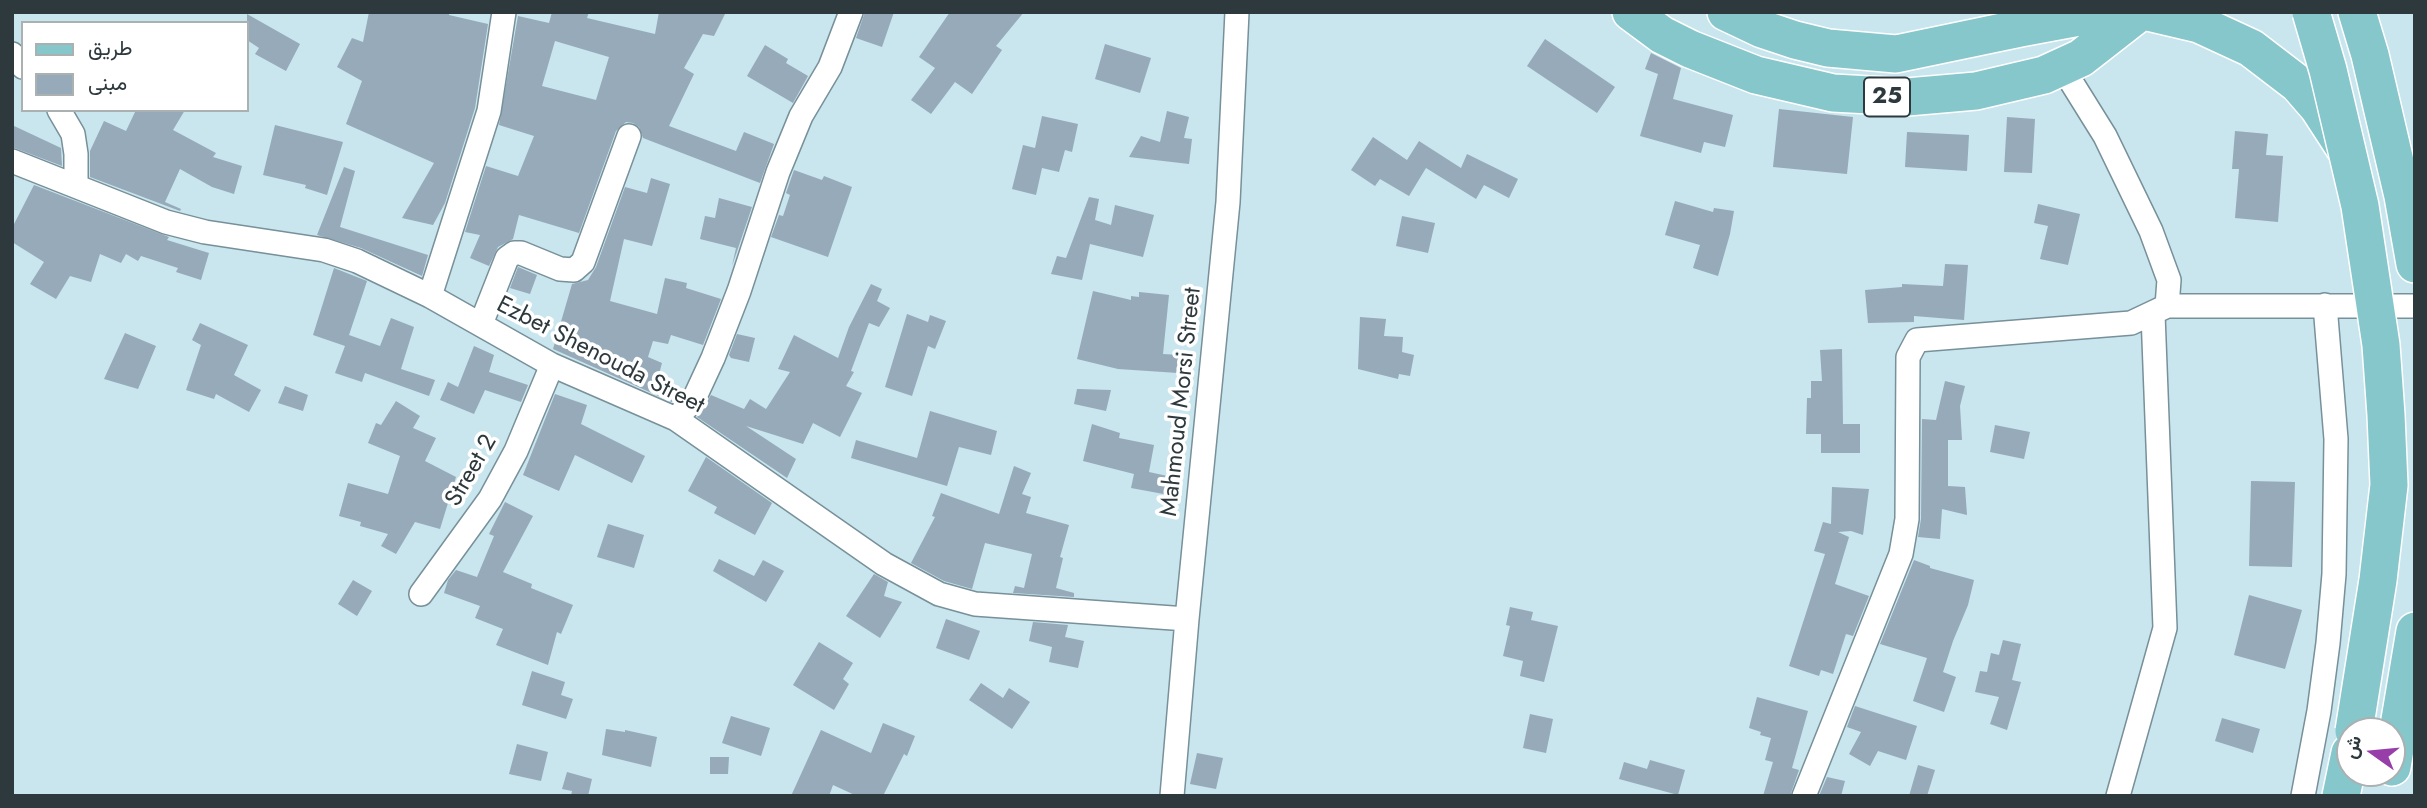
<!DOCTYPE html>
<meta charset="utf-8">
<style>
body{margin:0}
#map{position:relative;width:2427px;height:808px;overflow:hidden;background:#c9e5ee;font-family:Jost,Vazirmatn,sans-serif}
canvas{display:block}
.frame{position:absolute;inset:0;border:14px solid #2e393d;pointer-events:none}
.legend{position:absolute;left:21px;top:21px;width:228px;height:91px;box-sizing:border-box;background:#fff;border:2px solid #abb0b1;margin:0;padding:9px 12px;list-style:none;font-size:21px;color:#2e393d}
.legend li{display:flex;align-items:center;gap:14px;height:35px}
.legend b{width:35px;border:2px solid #abb0b1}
.north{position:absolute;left:2336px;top:717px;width:70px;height:70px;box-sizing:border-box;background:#fff;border:2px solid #abb0b1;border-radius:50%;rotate:285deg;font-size:19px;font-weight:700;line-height:28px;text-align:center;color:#2e393d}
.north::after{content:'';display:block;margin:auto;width:24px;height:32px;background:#973ea9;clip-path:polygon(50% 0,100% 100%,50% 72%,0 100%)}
</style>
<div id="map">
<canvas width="2427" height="808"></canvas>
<div class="frame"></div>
<ul class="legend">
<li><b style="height:9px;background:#86c7cb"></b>طريق</li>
<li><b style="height:19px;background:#96aab9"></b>مبنى</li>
</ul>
<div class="north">ش</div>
</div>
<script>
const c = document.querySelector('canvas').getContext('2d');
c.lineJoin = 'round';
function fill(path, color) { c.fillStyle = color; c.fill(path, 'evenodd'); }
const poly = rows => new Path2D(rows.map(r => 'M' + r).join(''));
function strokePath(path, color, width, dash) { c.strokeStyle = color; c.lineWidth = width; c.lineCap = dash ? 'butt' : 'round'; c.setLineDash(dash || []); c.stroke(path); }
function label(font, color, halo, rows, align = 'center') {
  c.font = font + ' Jost,sans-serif'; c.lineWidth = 7; c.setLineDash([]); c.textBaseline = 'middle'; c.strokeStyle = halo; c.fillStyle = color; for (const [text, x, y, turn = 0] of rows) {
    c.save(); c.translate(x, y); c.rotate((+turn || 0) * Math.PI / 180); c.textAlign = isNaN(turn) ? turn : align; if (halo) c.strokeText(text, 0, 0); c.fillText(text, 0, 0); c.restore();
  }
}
fill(poly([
 [369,12,449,12,449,15,488,24,475,108,445,203,433,225,402,218,434,163,346,124,362,81,337,67,352,38,363,42],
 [552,12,589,12,587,18,655,34,659,12,726,12,714,36,703,34,684,68,694,74,669,126,736,151,744,132,774,144,760,183,643,138,639,127,633,123,626,122,616,131,579,233,519,215,513,239,498,247,489,266,470,258,480,235,465,232,486,166,518,176,534,136,499,125,518,16,549,23],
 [555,41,609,57,596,100,542,86],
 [865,12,894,12,882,47,856,38],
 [950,12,1024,12,996,46,1002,50,972,94,955,82,931,114,911,100,935,68,919,57],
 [247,14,300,44,286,71,255,54,259,48,247,40],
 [1545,39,1615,87,1597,113,1527,66],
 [1105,44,1151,58,1140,93,1095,79],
 [765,45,788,59,786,63,808,76,793,103,747,76],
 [1651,53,1681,68,1673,99,1733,115,1725,147,1704,142,1701,153,1640,136,1658,74,1645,69],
 [1779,109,1853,117,1847,174,1773,167],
 [136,110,185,110,173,130,216,153,213,157,242,166,234,194,212,187,180,169,165,202,181,209,180,211,90,177,90,151,104,121,126,131],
 [1167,111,1189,117,1184,138,1192,139,1189,164,1129,157,1141,136,1160,142],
 [1042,116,1078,124,1072,152,1065,150,1059,172,1042,168,1036,195,1012,189,1023,145,1035,148],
 [2007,117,2035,119,2032,173,2004,172],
 [12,125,61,148,62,166,12,147],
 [275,125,343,142,327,195,305,188,306,185,263,175],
 [2235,131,2268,134,2266,155,2283,156,2278,222,2235,218,2239,169,2232,169],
 [1907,132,1969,135,1967,171,1905,167],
 [1373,137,1407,160,1419,141,1461,168,1467,154,1518,179,1509,198,1484,185,1476,199,1426,168,1409,196,1380,179,1375,186,1351,170],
 [344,167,355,171,340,227,428,255,422,276,361,248,317,235],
 [794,170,822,180,824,176,852,187,828,257,771,237,779,215,783,216,790,195,786,193],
 [651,178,670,184,652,246,624,239,610,301,657,314,665,278,687,283,686,288,721,299,703,345,671,335,668,344,653,341,648,357,662,363,658,378,681,393,672,402,553,349,572,284,588,280,596,267,625,187,647,193],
 [34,185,169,237,167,240,209,253,201,280,176,272,178,268,141,256,138,261,126,254,121,263,100,254,91,282,70,276,56,299,30,284,44,262,12,242,12,228],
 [1089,197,1099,199,1095,220,1111,225,1115,205,1154,215,1143,257,1090,244,1082,280,1051,274,1057,256,1066,258],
 [719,198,752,207,732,266,736,248,700,239,705,216,715,218],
 [1675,201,1713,212,1714,208,1734,211,1730,234,1718,276,1693,268,1700,245,1665,235],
 [2038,204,2080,214,2068,265,2040,259,2048,226,2034,223],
 [1402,216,1435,223,1428,253,1396,246],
 [1945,264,1968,265,1964,320,1914,316,1914,322,1868,323,1865,290,1902,287,1902,284,1943,286],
 [518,267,537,275,530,294,510,288],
 [334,268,367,281,348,338,349,335,380,346,391,318,414,327,401,369,435,380,429,396,365,373,362,382,335,373,345,346,313,335],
 [871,284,882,289,877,301,890,308,879,327,869,323,851,371,854,372,846,386,862,393,840,437,813,423,803,444,746,426,796,459,787,478,697,417,711,395,744,409,750,399,766,409,790,372,778,369,794,335,838,358,849,327],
 [1093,291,1131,300,1131,296,1139,297,1139,292,1169,295,1163,354,1180,355,1178,373,1118,369,1077,359],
 [907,314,928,322,930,315,946,321,935,349,928,346,912,396,885,387],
 [1360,317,1386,319,1384,336,1403,337,1402,352,1414,355,1410,376,1399,374,1398,379,1358,369],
 [200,323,248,345,234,375,261,390,249,412,216,394,214,399,186,390,201,345,192,340],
 [125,333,156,346,138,389,104,379],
 [737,334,755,338,749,362,731,358,729,355],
 [474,346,494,355,489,372,528,385,521,402,485,390,474,414,440,400,448,382,458,387],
 [1842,349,1843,424,1860,424,1860,453,1821,453,1821,434,1806,434,1807,398,1811,398,1811,381,1822,381,1820,350],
 [1945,381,1965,386,1960,406,1962,440,1948,440,1948,486,1965,487,1967,515,1942,509,1940,539,1918,537,1921,519,1922,419,1936,420],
 [285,386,308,395,303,411,278,403],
 [1077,389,1111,390,1106,411,1074,404],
 [555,394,587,405,581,424,645,456,632,483,575,455,559,491,523,475],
 [396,401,420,416,413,428,436,438,425,461,456,477,440,529,415,522,396,554,381,546,388,534,360,526,361,522,339,516,348,483,388,494,400,456,368,443,376,423,381,425],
 [930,411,997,431,991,455,959,447,947,486,851,458,856,440,917,458],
 [1092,424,1120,433,1119,438,1154,445,1149,472,1172,477,1169,495,1131,488,1134,474,1083,461],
 [1995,425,2030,432,2024,459,1990,452],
 [706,457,772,503,755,535,714,513,717,507,688,491],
 [1014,466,1031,473,1022,494,1031,497,1026,513,1069,525,1060,557,1063,558,1056,588,1074,593,1074,597,1013,593,1015,586,1024,588,1032,554,985,543,972,589,944,581,911,563,935,517,932,516,941,493,999,514],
 [2251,481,2295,482,2292,567,2249,566],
 [1832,487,1869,489,1863,535,1851,531,1838,532,1849,537,1835,584,1869,596,1853,636,1846,634,1833,674,1821,670,1819,676,1789,666,1825,554,1814,551,1823,522,1831,524],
 [505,502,533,516,503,572,532,584,531,588,573,605,561,634,557,632,548,665,496,645,503,629,475,618,480,606,444,593,448,580,456,570,477,577,494,536,489,534],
 [608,524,644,535,634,568,597,557],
 [719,559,754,576,763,560,784,571,766,602,713,571],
 [1914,560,1930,566,1930,568,1974,580,1968,605,1953,641,1943,672,1956,677,1944,712,1913,701,1927,658,1880,644],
 [874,574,888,582,884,596,902,602,880,638,846,616],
 [353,580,372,591,357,616,338,604],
 [2249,595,2302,610,2285,669,2234,655],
 [1510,607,1533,612,1531,620,1558,626,1544,682,1520,676,1523,661,1503,656,1510,626,1506,625],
 [946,619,980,631,969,660,936,648],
 [1033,622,1068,625,1065,637,1084,641,1078,668,1049,662,1052,647,1029,641],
 [2003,640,2021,644,2012,680,2021,682,2007,730,1990,724,1999,697,1975,692,1980,671,1987,672,1991,653,1999,655],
 [819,642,853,663,843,679,849,684,834,710,793,685],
 [532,671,565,682,561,695,573,699,566,719,522,705],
 [981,683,1003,698,1009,688,1030,702,1012,729,969,700],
 [1757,697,1808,711,1792,768,1799,770,1790,796,1763,796,1773,762,1765,760,1771,738,1760,735,1761,732,1749,728],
 [1855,706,1917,726,1906,760,1878,751,1870,766,1849,754,1861,732,1847,727],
 [1530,714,1553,719,1546,753,1523,748],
 [731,716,770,728,761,756,722,743],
 [2222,718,2260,729,2253,753,2215,741],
 [883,723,915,736,907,756,904,754,883,796,857,796,833,785,829,796,791,796,821,730,871,753],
 [606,729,625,732,625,730,657,737,651,767,602,755],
 [517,744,548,752,541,781,509,774],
 [1197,753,1223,758,1216,789,1190,784],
 [710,757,729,757,728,774,710,774],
 [1650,760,1685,770,1678,795,1619,779,1624,762,1647,769],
 [1918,765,1935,770,1927,796,1909,796],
 [567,772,592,779,588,796,571,796,572,791,562,789],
 [1827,777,1845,781,1841,796,1819,796]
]), '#96aab9');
const minor = poly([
 [12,54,23,67],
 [2062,67,2105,136,2151,231,2169,280,2167,306],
 [59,110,73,134,76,154,76,185],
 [12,161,166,222,205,232,324,250,357,261,430,296,552,365,676,419,884,564,939,594,975,604,1187,619],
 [430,296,489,111,504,12],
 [481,324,507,258,514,253,521,253,560,269,574,270,583,262,629,136],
 [676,419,694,399,713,358,739,291,778,172,801,116,830,67,851,12],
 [421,594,490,499,516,451,552,365],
 [1172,796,1187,619,1228,202,1237,12],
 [1804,796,1901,554,1907,519,1908,357,1917,340,2131,323,2167,306,2415,306],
 [2118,796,2165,628,2153,314],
 [2303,796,2319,711,2328,643,2334,574,2336,439,2325,305]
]);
const primary = poly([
 [1631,12,1662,35,1690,49,1756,75,1833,93,1907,97,1976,91,2044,75,2081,58,2140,12],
 [1726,12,1762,29,1795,40,1828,48,1896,54,2021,28,2106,12],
 [2148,12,2199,24,2251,48,2298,84,2318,107,2344,147],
 [2357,12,2370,55,2403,196,2415,264],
 [2392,767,2415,631],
 [2341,796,2350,753]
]);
strokePath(minor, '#779099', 26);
strokePath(primary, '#fff', 40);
strokePath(minor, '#fff', 23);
strokePath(primary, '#86c7cb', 37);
const primaryBridge = poly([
 [2311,12,2328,70,2360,206,2381,345,2386,415,2389,485,2378,580,2354,731]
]);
strokePath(primaryBridge, '#fff', 40, []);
strokePath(primaryBridge, '#86c7cb', 37);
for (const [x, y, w] of [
 [1887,97,46]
]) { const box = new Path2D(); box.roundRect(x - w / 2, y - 19.5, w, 39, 5); c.fillStyle = '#fff'; c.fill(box); strokePath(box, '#2e393d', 2); }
label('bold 23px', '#2e393d', null, [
 ["25",1887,97]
]);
label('24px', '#2e393d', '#fff', [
 ["Ezbet Shenouda Street",600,356,27],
 ["Mahmoud Morsi Street",1182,402,-84],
 ["Street 2",472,471,-60]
]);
</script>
